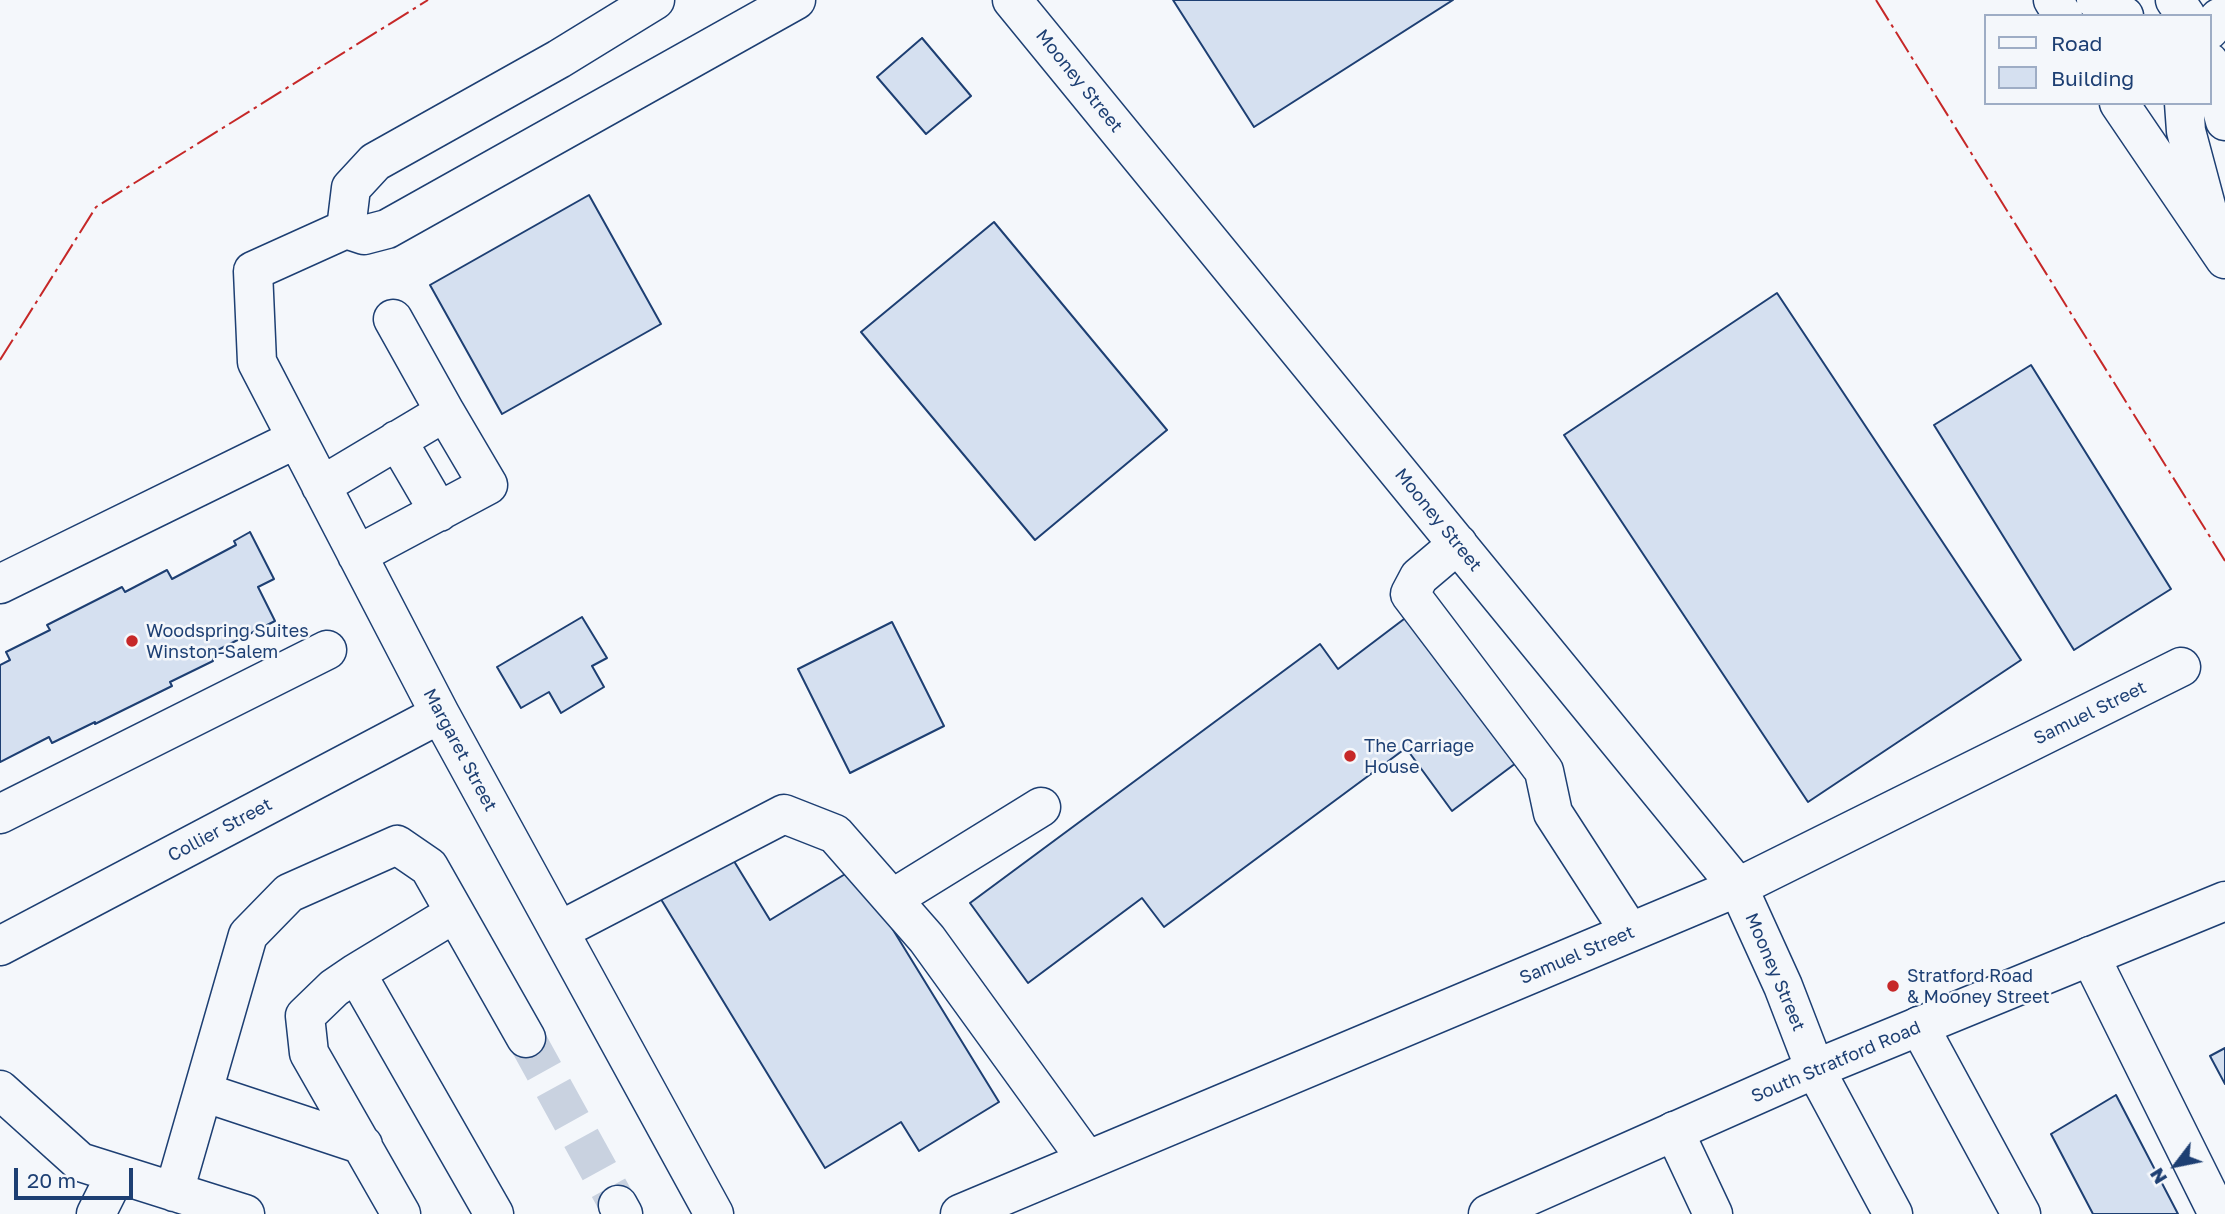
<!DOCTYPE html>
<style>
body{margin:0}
#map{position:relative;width:2225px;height:1214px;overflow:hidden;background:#f4f7fb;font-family:"Golos Text",sans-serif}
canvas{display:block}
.legend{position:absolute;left:1984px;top:14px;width:228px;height:91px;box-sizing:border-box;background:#f4f7fb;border:2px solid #9eadc5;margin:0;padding:9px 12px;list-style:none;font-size:21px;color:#1d3f73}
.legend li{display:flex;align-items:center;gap:14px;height:35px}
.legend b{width:35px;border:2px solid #9eadc5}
.north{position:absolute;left:2141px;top:1130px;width:70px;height:70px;-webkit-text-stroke:5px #f4f7fb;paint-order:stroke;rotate:238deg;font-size:19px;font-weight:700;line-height:28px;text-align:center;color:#1d3f73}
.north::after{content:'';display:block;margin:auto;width:24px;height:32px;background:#1d3f73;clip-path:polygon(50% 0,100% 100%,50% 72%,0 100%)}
.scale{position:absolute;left:14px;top:1168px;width:119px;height:32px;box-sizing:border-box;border:4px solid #1d3f73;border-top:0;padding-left:9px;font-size:21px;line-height:24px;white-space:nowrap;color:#1d3f73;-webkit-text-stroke:5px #f4f7fb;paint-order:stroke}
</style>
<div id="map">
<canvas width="2225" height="1214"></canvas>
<ul class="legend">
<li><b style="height:9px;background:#f4f7fb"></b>Road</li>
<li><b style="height:19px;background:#d5e0f0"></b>Building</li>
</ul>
<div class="north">N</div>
<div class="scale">20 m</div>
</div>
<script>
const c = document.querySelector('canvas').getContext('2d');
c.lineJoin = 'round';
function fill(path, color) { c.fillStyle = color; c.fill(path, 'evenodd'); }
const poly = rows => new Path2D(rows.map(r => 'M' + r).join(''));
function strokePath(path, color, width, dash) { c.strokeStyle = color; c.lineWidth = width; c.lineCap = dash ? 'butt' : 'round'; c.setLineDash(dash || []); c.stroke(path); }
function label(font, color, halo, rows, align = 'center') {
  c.font = font + ' "Golos Text",sans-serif'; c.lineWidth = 5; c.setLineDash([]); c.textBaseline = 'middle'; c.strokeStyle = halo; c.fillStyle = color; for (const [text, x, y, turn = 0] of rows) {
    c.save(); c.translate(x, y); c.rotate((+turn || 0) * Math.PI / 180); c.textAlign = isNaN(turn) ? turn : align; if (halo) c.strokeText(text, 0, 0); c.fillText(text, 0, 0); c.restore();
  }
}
const building = poly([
 [1173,0,1453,0,1254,127,1173,0],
 [922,38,971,96,926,134,877,77,922,38],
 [589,195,661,324,502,414,430,285,589,195],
 [994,222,1167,430,1035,540,861,332,994,222],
 [1777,293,2021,660,1808,802,1564,435,1777,293],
 [2031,365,2171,589,2074,650,1934,425,2031,365],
 [250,532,274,579,258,587,275,621,210,654,213,661,170,682,172,686,95,724,95,722,52,743,49,737,0,762,0,665,10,660,6,652,50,630,47,625,122,587,125,592,167,570,172,579,236,545,234,541,250,532],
 [1408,616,1516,763,1452,811,1406,748,1164,927,1142,898,1028,983,970,903,1320,644,1338,669,1408,616],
 [582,617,607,658,592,666,604,687,561,713,549,692,521,708,497,667,582,617],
 [892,622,944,726,850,773,798,669,892,622],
 [729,853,770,920,855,868,999,1102,919,1151,901,1122,825,1168,659,896,729,853],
 [2225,1048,2225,1084,2210,1056,2225,1048],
 [2116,1095,2178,1214,2093,1214,2051,1134,2116,1095]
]);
fill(building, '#d5e0f0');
strokePath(building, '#1d3f73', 2);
strokePath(poly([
 [526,1038,618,1205]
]), '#c9d2e0', 38, [38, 19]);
const minor = poly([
 [1012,0,1738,887,1783,986,1815,1069,1893,1214],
 [2053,0,2063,16],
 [2096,0,2124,16],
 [2175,0,2186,16],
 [2209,30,2219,18,2225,15],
 [2209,62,2225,121],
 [2119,103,2225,259],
 [2184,103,2186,131,2209,217],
 [346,229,351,188,375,162,559,59,655,0],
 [397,440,439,512],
 [321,486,445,412,393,319],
 [1458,544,1419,577,1410,594,1544,771,1553,813,1630,932],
 [357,555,488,485,445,412],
 [0,584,296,439],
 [0,814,327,650],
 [892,899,1041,807],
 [559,931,784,814,835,834,927,939,1087,1160],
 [0,946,440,714],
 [2090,956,2218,1214],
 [356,973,455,913],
 [1919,1026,2021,1214],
 [0,1090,80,1162,245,1214],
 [203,1092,363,1145],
 [1674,1131,1713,1214],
 [174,1192,248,935,289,893,397,845,429,867,526,1038],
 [618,1205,623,1214],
 [96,1214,116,1174],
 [401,1214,309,1053,305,1016,334,988,356,973,494,1214],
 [714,1214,440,714,257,362,253,271,346,229,364,235,387,229,796,0],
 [960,1214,1738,887,2181,667]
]);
const major = poly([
 [1488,1214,1815,1069,2225,901]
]);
strokePath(minor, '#1d3f73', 41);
strokePath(major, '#1d3f73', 41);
strokePath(minor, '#f4f7fb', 38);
strokePath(major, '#f4f7fb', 38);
strokePath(poly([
 [1876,0,2225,561],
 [0,360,96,207,428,0]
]), '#c62828', 2, [24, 5, 3.5, 5]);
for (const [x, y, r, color] of [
 [132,641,7,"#c62828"],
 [1350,756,7,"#c62828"],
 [1893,986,7,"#c62828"]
]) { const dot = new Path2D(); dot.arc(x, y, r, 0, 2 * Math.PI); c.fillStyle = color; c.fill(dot); strokePath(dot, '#f4f7fb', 2.5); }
label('18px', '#1d3f73', '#f4f7fb', [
 ["Mooney Street",1079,81,51],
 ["Mooney Street",1438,520,51],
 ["Samuel Street",2090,713,-26],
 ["Margaret Street",460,750,62],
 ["Collier Street",220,830,-28],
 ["Samuel Street",1577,955,-23],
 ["Mooney Street",1775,972,67],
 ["South Stratford Road",1836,1062,-23]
]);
label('18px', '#1d3f73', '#f4f7fb', [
 ["Woodspring Suites",146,631],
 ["Winston-Salem",146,652],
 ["The Carriage",1364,746],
 ["House",1364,767],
 ["Stratford Road",1907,976],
 ["& Mooney Street",1907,997]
], 'left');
</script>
